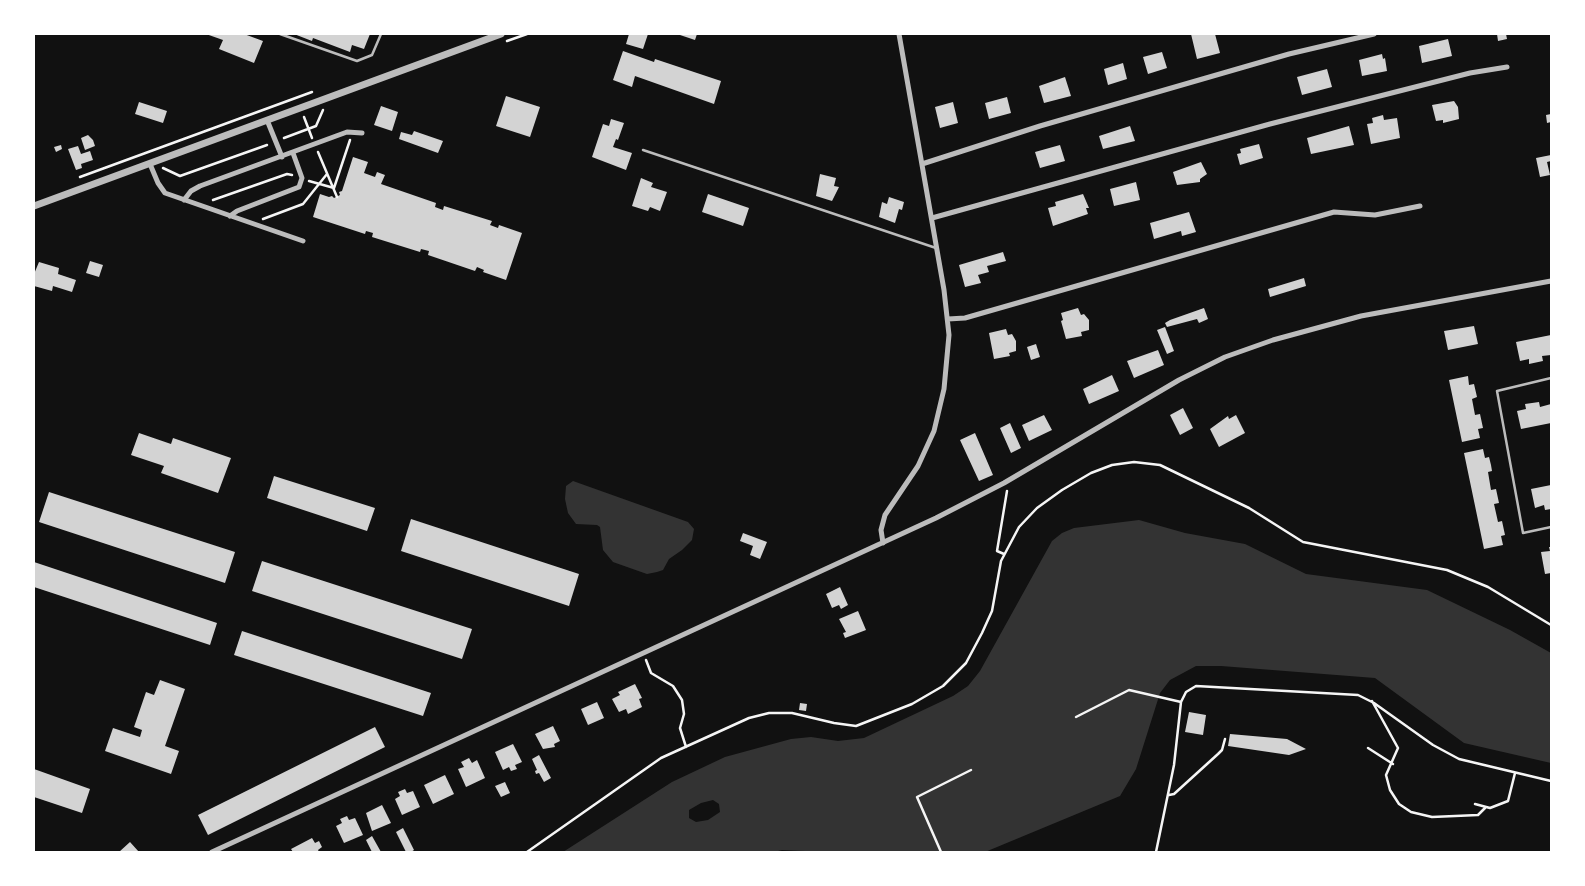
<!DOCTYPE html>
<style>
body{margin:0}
#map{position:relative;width:1585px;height:886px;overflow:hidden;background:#111;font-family:Rubik,sans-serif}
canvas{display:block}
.frame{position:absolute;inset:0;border:35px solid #fff;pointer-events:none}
</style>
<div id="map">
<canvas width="1585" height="886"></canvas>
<div class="frame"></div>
</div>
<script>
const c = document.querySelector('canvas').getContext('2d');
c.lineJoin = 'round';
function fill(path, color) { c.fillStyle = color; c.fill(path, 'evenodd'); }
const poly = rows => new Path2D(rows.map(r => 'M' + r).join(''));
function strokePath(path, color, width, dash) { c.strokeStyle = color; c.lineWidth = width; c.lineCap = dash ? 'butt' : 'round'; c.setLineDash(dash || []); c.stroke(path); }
fill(poly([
 [573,481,688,522,694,529,692,540,682,550,669,559,663,570,657,572,647,574,613,562,603,550,600,527,597,525,576,524,568,513,565,499,566,486],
 [1139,520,1185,533,1245,544,1306,574,1427,590,1510,630,1551,653,1551,763,1464,743,1375,678,1221,666,1196,666,1170,680,1160,693,1136,769,1120,796,985,852,827,852,782,850,774,852,563,852,672,782,725,757,791,739,811,737,838,741,864,738,953,696,968,686,980,671,1052,541,1062,533,1074,528],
 [713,800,719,804,720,812,708,820,696,822,689,818,689,810,701,803]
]), '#333');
fill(poly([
 [206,34,244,34,263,41,254,63,219,49,223,40],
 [294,34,370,34,364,49,352,45,350,52,313,38,312,41],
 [629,34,648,34,643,49,626,44],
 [677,34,697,34,695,40],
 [1191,34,1215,34,1220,53,1197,59],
 [1497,34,1506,34,1507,39,1498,41],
 [1448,39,1452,56,1422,63,1419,46],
 [623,51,654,62,655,59,721,81,714,104,635,76,632,87,613,80],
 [1162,52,1167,68,1148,74,1143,57],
 [1382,54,1383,59,1385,58,1387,71,1362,76,1359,60],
 [1123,63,1127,79,1108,85,1104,69],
 [1327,69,1332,87,1302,95,1297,77],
 [1065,77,1071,96,1044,103,1039,86],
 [506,96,540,107,530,137,496,126],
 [1007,97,1011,113,989,119,985,103],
 [1454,101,1458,107,1459,119,1443,123,1443,120,1436,121,1432,105],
 [139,102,167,111,163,123,135,114],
 [953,102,958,123,940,128,935,107],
 [381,106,398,112,392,131,374,125],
 [1551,114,1551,122,1547,123,1546,115],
 [1383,115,1384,120,1397,118,1400,138,1371,144,1367,124,1373,123,1372,118],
 [611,119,624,123,618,140,616,139,613,147,632,153,626,170,592,157,603,124,609,126],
 [1130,126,1135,141,1103,149,1099,136],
 [1349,126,1354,145,1311,154,1307,138],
 [414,131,443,141,438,153,399,139,401,132,412,135],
 [88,135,93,140,95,146,85,150,81,138],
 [1259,144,1263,158,1240,165,1237,154,1241,153,1240,149],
 [61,145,62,149,56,152,54,147],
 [1060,145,1065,161,1040,168,1035,152],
 [78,146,81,154,90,151,93,160,81,164,82,168,76,170,68,149],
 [1551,155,1551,161,1547,162,1550,175,1540,177,1536,158],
 [353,157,368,162,364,173,375,177,377,172,385,175,381,184,436,203,435,207,443,210,444,206,492,221,490,225,498,228,499,225,522,233,506,280,483,272,484,270,477,267,475,271,428,255,429,251,421,249,420,252,372,237,373,233,366,231,365,234,313,217,320,194,329,197,332,196,334,198,340,195,339,192,342,191],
 [1201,162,1207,174,1200,179,1200,182,1177,185,1173,172],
 [820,174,836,178,834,186,839,187,832,201,816,196],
 [641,178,653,183,651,187,667,192,660,211,650,207,648,211,632,206],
 [1136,182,1140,200,1114,206,1110,189],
 [708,194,749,208,743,226,702,212],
 [1083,194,1089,208,1086,208,1088,214,1053,226,1048,208,1056,206,1055,202],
 [889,197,904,202,902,210,899,209,895,223,879,217,882,202,887,204],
 [1189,212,1196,232,1182,236,1181,231,1154,239,1150,223],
 [1003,252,1006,261,987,266,989,272,978,275,981,283,965,287,959,265],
 [90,261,103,265,99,277,86,273],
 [39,262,59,268,58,274,76,280,72,292,53,286,52,291,34,286,34,274],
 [1304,278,1306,286,1270,297,1268,289],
 [1078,308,1081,315,1084,314,1089,320,1089,330,1081,332,1082,336,1066,339,1061,321,1063,320,1061,313],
 [1204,308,1208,319,1199,323,1197,319,1167,327,1165,323,1170,320],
 [1474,326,1478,344,1448,350,1444,331],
 [1165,327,1174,351,1167,354,1157,330],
 [1006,329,1008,335,1012,334,1016,341,1016,351,1009,353,1010,356,994,359,989,333],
 [1551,335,1551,355,1542,356,1543,361,1529,364,1529,359,1520,361,1516,342],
 [1036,344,1040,357,1031,360,1027,347],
 [1158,350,1164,365,1134,378,1127,361],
 [1112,375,1119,391,1089,404,1083,389],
 [1468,376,1469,385,1474,384,1477,397,1472,399,1475,415,1480,414,1483,428,1478,429,1480,438,1462,442,1449,380],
 [1539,402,1540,407,1551,404,1551,423,1521,429,1517,411,1526,409,1525,404],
 [1183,408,1193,428,1180,435,1170,415],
 [1044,415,1052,430,1029,441,1022,425],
 [1236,415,1245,433,1219,447,1210,429,1228,416,1229,419],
 [1010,423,1021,448,1011,453,1000,428],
 [139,433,171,444,173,438,231,458,218,493,161,473,164,466,131,455],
 [975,433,993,475,979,481,960,440],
 [1483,449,1485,458,1489,457,1491,465,1492,471,1488,472,1491,490,1496,489,1499,503,1494,504,1498,522,1502,521,1505,535,1501,536,1503,545,1484,549,1464,453],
 [274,476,375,508,367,531,267,498],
 [1551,485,1551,509,1545,510,1544,505,1535,508,1531,489],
 [49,492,235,552,225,583,39,522],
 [411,519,579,574,569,606,401,551],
 [743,533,767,542,760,559,750,555,753,546,740,541],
 [1549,547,1551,547,1551,573,1545,574,1541,552,1550,551],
 [262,561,472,629,462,659,252,591],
 [34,562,217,623,210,645,34,587],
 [840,587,848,605,841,609,839,605,832,608,826,594],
 [858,611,866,630,845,638,843,633,846,632,839,619],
 [242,631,431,693,423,716,234,655],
 [160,680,185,689,165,746,179,751,171,774,105,751,113,728,140,737,142,730,134,727,146,692,154,695],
 [635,684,642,698,639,699,642,707,628,714,626,709,619,712,612,699,620,695,618,692],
 [597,702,604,718,588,725,581,709],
 [800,703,807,704,806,711,799,710],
 [1189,712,1206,715,1203,735,1185,732],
 [553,726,560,741,554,744,555,747,543,749,535,734],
 [375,727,385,747,208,835,198,815],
 [1230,734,1287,739,1306,749,1289,755,1228,746],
 [513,744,522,762,515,765,517,769,511,771,509,767,503,770,495,752],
 [539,755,551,778,544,782,539,773,536,774,535,771,537,770,532,759],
 [469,758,472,763,477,760,485,778,466,787,458,769,464,767,461,762],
 [34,769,90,789,82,813,34,797],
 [445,775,454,794,433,804,424,785],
 [505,782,510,793,501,797,495,786],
 [405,789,407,793,413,791,420,807,402,815,395,799,400,796,398,792],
 [382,805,391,823,372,831,366,813],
 [347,816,349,820,355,818,363,835,344,843,336,826,342,823,340,819],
 [403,828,414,850,411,852,406,852,396,832],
 [372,836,381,852,372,852,366,840],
 [312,838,315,843,319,841,322,847,318,850,319,852,293,852,291,849],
 [130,842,139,852,119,852]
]), '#d3d3d3');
strokePath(poly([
 [507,41,527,34],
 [304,117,312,138],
 [284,138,316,126,323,110],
 [318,152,337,197],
 [163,168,180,176,267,145],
 [80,177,312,92],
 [309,181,334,188,350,140],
 [213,200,287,174,292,175],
 [263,219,303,204,327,174],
 [1004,554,997,551,1007,491],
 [646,660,651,673,673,686,682,700,684,714,680,728,686,747],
 [1372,701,1398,748,1386,775,1390,790,1399,804,1411,812,1432,817,1478,815,1485,808],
 [1076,717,1129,690,1181,702],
 [1368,748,1393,764],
 [1169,795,1174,794,1218,754,1222,750,1225,739],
 [1475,804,1490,808,1508,801,1515,773],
 [527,852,661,758,749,718,769,713,792,713,834,723,856,726,912,704,943,686,966,663,982,633,992,611,1001,561,1019,527,1037,508,1062,490,1091,473,1112,465,1134,462,1160,465,1249,508,1303,542,1447,570,1488,587,1551,625],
 [941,852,917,797,971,770],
 [1156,852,1174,765,1181,702,1186,692,1196,686,1358,695,1374,703,1433,745,1459,759,1551,781]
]), '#f5f5f5', 2.5);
strokePath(poly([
 [280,34,357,61,372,55,381,34],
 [643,150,936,248],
 [1551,378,1497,391,1523,533,1551,527]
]), '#bcbcbc', 2.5);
strokePath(poly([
 [267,120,282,157],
 [150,164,158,183,165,193,303,241],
 [922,164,1040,126,1289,54,1374,34],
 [184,200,191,191,200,186,347,132,362,133],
 [230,216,237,211,299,187,302,178,293,153],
 [932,218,1270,124,1470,73,1507,67],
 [948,319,965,318,1334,212,1375,215,1420,206],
 [883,543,881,530,885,515,918,466,934,431,944,389,949,335,944,290,899,34],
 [212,852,936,518,1004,483,1179,380,1225,357,1273,340,1361,316,1551,281]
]), '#bcbcbc', 5);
strokePath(poly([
 [34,206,501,34]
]), '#bcbcbc', 7);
</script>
